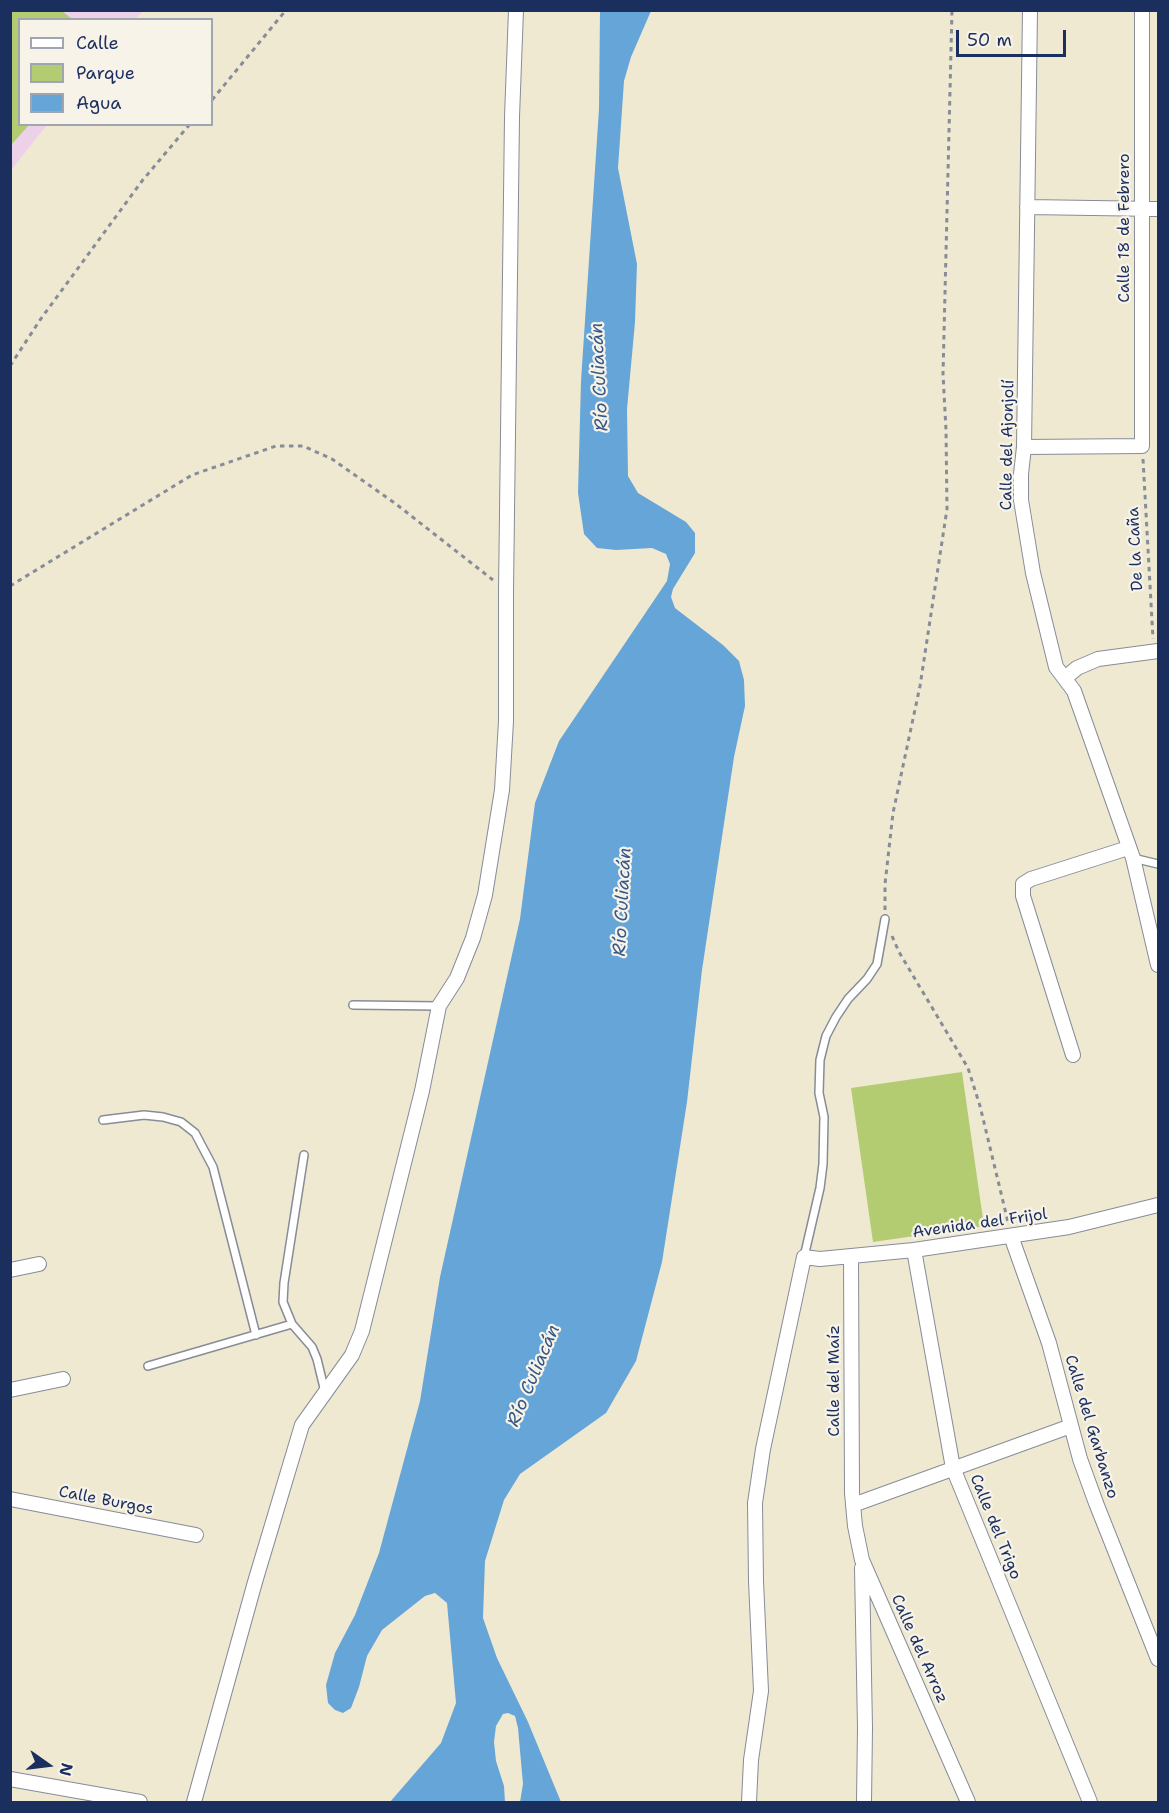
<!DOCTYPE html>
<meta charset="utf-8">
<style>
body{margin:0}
#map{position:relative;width:1169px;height:1813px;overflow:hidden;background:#f0e9d1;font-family:"Shantell Sans",sans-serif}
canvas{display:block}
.frame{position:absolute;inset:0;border:12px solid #1b2f5e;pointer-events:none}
.legend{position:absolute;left:18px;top:18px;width:195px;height:108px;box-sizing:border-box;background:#f7f3e8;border:2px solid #9fa5b1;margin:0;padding:8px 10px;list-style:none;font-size:18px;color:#1b2f5e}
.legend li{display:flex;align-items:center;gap:12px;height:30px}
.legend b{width:30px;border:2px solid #9fa5b1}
.north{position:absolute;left:18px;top:1735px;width:60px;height:60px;-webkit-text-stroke:4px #f7f3e8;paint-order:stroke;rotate:104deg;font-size:16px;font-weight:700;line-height:24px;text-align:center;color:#1b2f5e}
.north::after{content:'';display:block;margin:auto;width:21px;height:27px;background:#1b2f5e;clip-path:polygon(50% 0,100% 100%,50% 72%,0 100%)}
.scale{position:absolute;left:956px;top:30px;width:110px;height:27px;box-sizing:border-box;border:3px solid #1b2f5e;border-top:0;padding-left:8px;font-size:18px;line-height:21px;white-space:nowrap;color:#1b2f5e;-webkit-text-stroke:4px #f7f3e8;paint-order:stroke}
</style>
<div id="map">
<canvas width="1169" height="1813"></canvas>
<div class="frame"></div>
<ul class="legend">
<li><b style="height:8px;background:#fff"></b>Calle</li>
<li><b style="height:16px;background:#b3cc72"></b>Parque</li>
<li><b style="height:16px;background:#66a5d8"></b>Agua</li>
</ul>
<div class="north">N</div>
<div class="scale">50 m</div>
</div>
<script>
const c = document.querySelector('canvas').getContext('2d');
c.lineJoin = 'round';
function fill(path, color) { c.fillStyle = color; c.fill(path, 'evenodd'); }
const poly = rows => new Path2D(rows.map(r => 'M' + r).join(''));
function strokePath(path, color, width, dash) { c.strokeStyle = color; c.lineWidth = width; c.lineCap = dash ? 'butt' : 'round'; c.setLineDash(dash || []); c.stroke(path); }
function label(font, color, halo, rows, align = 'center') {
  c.font = font + ' "Shantell Sans",sans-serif'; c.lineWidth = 4.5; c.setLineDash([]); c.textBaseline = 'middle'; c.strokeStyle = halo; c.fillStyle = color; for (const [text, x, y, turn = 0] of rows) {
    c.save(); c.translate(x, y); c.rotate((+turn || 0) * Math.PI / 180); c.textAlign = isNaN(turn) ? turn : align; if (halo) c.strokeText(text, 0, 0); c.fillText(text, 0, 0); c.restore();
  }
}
fill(poly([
 [11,11,143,11,136,19,20,20,20,124,47,125,11,170]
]), '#edd1e9');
fill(poly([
 [11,10,62,11,72,19,20,20,20,124,29,125,11,145],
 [962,1072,984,1226,873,1242,851,1088]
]), '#b3cc72');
fill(poly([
 [600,11,651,11,631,57,624,81,618,168,637,264,635,322,627,409,628,476,638,493,686,522,695,533,695,553,673,589,671,597,675,608,723,645,739,661,744,680,745,706,734,757,702,970,687,1102,662,1262,636,1361,606,1413,520,1474,504,1500,485,1561,483,1618,497,1658,528,1722,561,1802,520,1802,523,1784,518,1728,515,1716,508,1713,503,1714,496,1726,494,1742,496,1761,504,1786,505,1802,390,1802,441,1743,456,1703,447,1603,435,1593,425,1596,382,1630,367,1656,359,1687,351,1708,343,1713,335,1710,328,1703,326,1685,335,1653,355,1615,379,1553,420,1401,440,1277,520,919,535,803,559,741,667,581,670,564,666,554,652,548,616,550,597,548,584,534,578,493,581,381,599,109]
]), '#66a5d8');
const lane = poly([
 [1133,858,1158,864],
 [353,1005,439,1006],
 [103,1120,144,1115,163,1117,181,1122,195,1133,213,1167,256,1335],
 [304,1155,284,1283,283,1302,292,1324,312,1347,317,1359,325,1392],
 [804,1257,820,1188,823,1164,824,1117,819,1093,820,1060,826,1036,836,1017,848,999,867,979,877,964,885,919],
 [148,1366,292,1324]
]);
const street = poly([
 [1030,10,1024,447,1021,474,1021,500,1033,573,1056,667,1074,691,1133,858,1158,965],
 [1027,207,1158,209],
 [1024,447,1142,446,1142,10],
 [1065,678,1077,668,1098,659,1158,651],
 [1073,1055,1023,896,1023,884,1031,879,1128,848],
 [1011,1236,1049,1343,1080,1459,1096,1503,1158,1659],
 [914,1250,953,1468,1090,1802],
 [851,1257,852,1493,855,1526,862,1560,968,1802],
 [10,1270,39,1264],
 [10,1390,63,1379],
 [10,1499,196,1535],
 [853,1505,1071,1426],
 [862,1568,865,1728,864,1802],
 [10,1779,140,1802],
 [194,1802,255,1582,302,1425,352,1355,362,1331,422,1091,439,1006,457,978,473,938,485,895,502,790,506,721,506,591,512,117,516,10],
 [749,1802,751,1760,761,1691,756,1581,755,1503,763,1449,804,1257,820,1259,914,1250,1069,1227,1158,1205]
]);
strokePath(lane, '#868c98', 10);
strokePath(street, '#868c98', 16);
strokePath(poly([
 [212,100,286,10],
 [10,366,40,320,142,181,190,124],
 [1143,459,1153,639],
 [10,586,192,475,276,446,303,446,332,459,396,504,493,580],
 [885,910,885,884,893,813,920,686,947,509,946,430,943,374,952,10],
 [892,936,899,952,968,1068,980,1106,1008,1222]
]), '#868c98', 3, [4.5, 4.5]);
strokePath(lane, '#fff', 7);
strokePath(street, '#fff', 14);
label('16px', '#1b2f5e', '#f7f3e8', [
 ["Calle 18 de Febrero",1125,228,-90],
 ["Calle del Ajonjolí",1008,445,-89],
 ["De la Caña",1136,549,-93],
 ["Avenida del Frijol",980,1224,-8],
 ["Calle del Maíz",835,1381,-90],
 ["Calle del Garbanzo",1091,1427,73],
 ["Calle Burgos",106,1501,11],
 ["Calle del Trigo",995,1527,68],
 ["Calle del Arroz",919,1649,66]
]);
label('italic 18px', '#355889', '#f7f3e8', [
 ["Río Culiacán",600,377,-93],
 ["Río Culiacán",623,902,-87],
 ["Río Culiacán",534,1376,-67]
]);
</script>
